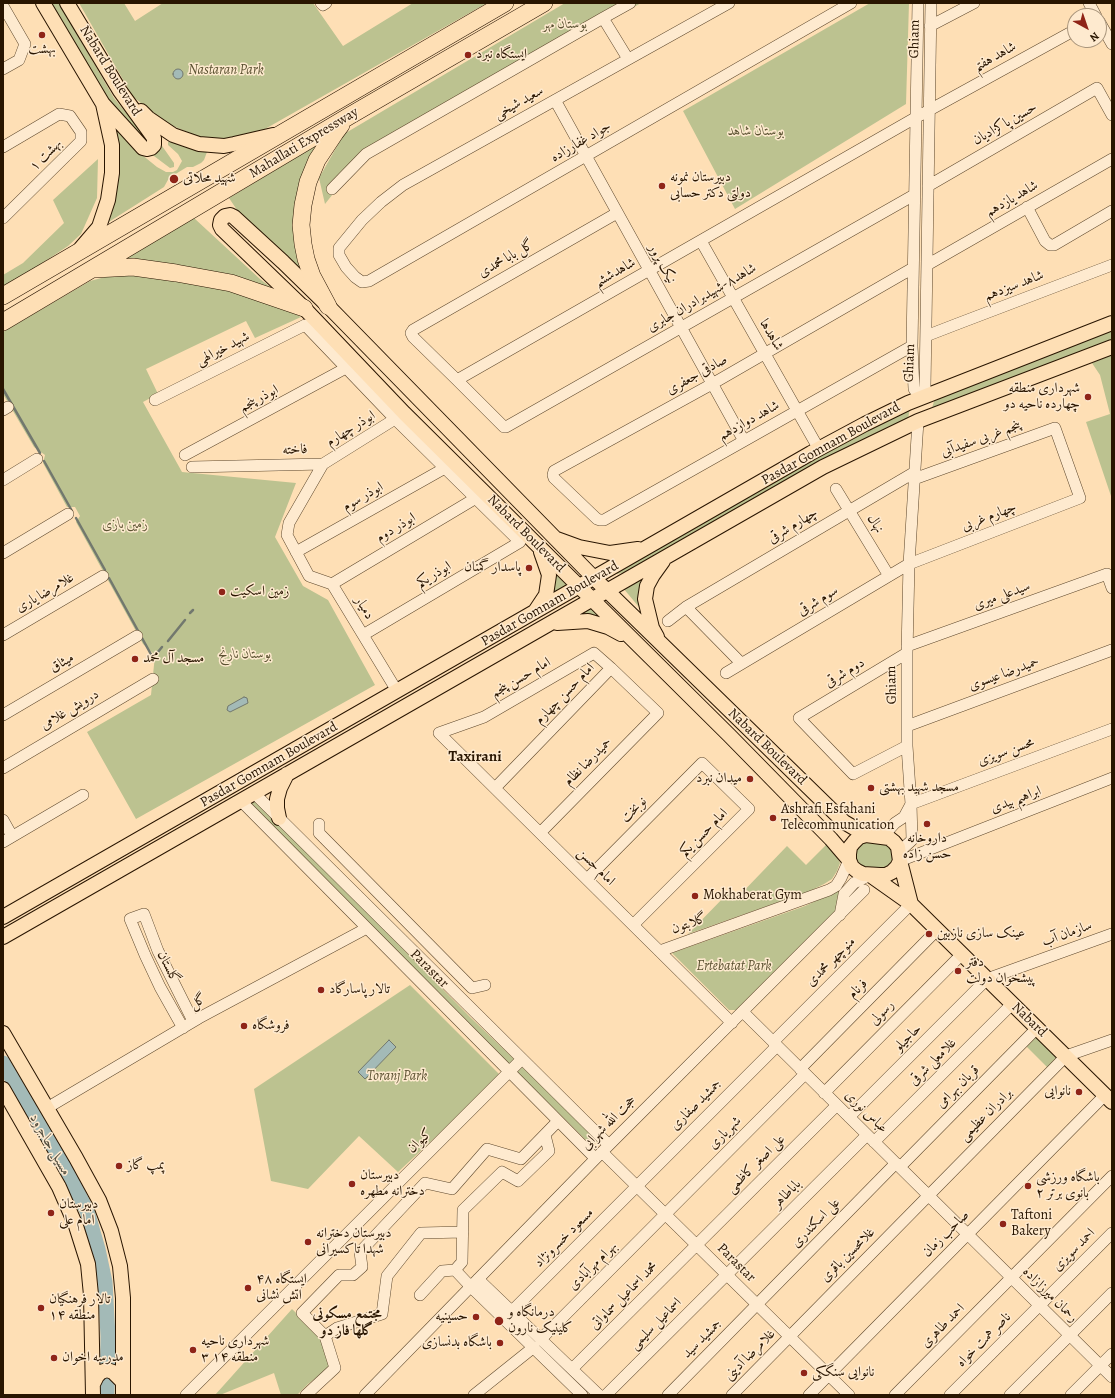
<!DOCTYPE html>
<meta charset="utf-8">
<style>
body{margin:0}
#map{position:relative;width:1115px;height:1398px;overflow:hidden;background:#fedfb5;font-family:Alegreya,serif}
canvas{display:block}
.frame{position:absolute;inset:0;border:4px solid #291500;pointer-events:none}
.north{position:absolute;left:1067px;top:8px;width:40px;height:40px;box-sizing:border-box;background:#feeacf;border:1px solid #a9957c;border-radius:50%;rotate:140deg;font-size:11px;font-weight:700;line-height:16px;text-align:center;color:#291500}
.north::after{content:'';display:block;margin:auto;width:14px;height:18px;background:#8f2418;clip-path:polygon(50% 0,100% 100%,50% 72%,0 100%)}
</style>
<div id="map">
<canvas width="1115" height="1398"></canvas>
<div class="frame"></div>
<div class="north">N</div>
</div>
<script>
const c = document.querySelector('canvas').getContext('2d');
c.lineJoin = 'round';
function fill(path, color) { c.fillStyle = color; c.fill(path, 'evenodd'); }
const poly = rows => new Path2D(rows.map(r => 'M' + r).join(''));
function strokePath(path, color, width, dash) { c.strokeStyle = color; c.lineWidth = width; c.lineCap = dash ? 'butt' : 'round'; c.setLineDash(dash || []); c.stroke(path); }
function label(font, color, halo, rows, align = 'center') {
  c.font = font + ' Alegreya,Amiri,serif'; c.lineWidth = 3; c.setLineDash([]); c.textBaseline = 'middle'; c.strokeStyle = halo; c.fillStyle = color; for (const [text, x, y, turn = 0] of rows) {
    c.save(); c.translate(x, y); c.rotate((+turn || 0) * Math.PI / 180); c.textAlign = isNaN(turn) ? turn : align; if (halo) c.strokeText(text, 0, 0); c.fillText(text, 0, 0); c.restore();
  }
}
fill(poly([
 [50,3,59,3,114,98,145,136,145,139,141,137,106,96],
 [79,3,124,3,135,21,163,3,313,3,343,46,413,3,487,3,265,129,245,138,228,140,205,139,170,125,133,97],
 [565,3,641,3,356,165,325,204,319,178,344,134],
 [870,3,909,3,906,104,735,209,683,111],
 [114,124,136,150,157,167,166,172,173,172,177,170,182,161,178,154,168,145,168,142,172,142,207,152,204,160,201,163,193,167,187,167,169,178,164,187,104,225],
 [323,141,301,183,308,279,237,210,229,198],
 [160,143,174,163,174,167,170,168,150,153],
 [98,159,97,198,81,234,68,246,3,289,3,275,23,263,64,223,53,200],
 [194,218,260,279,285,298,116,264],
 [124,272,206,283,280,306,301,317,255,338,246,321,146,369,158,394,143,402,182,472,296,483,275,537,303,586,328,600,375,685,136,819,87,732,151,695,155,655,143,644,76,522,80,516,75,507,67,507,43,463,45,455,34,447,3,394,3,332,90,281],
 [1112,331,1112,340,932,408,935,398,994,377],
 [1112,355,1112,499,1086,422,1110,414,1100,375,1092,363],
 [910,406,908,420,626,572,617,574,615,571,812,457],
 [549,561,572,585,550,596],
 [649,573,644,613,623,588],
 [591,604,614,626,571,615],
 [256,800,471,1018,515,1060,508,1065,250,805],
 [872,841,886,845,891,849,893,854,893,859,889,865,883,868,867,869,861,865,857,860,855,854,857,849,865,842],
 [827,844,836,855,840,863,837,871,832,879,824,884,810,891,688,934,728,893,735,900,787,846,806,865],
 [841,889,836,906,837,913,740,1010,729,1010,672,953,805,906],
 [410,985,501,1076,398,1172,359,1136,308,1189,271,1181,254,1089],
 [1037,1033,1061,1056,1049,1069,1025,1045],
 [522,1067,598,1141,592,1146,517,1072],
 [292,1309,320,1336,330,1368,308,1384,297,1395,281,1395,274,1373,220,1395,215,1395]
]), '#bcc290');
const water = poly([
 '173 74a5 5 0 1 1 10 0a5 5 0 1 1-10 0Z',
 [244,697,247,698,248,703,230,712,227,710,228,706,244,697],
 [389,1040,396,1047,365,1079,358,1072,389,1040]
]);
fill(water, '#a3bab7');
strokePath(water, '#72786e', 1);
strokePath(poly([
 [3,389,40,453],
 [44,461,72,511],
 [76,518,105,570],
 [109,578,153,658,162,647],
 [190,613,193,610],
 [168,641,185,620]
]), '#72786e', 2.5);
strokePath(poly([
 [3,1063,66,1170,87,1211,98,1249,105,1282,108,1336,107,1395]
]), '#a3bab7', 15);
const minor = poly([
 [321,3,323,5,326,3],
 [729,3,403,185,381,202,362,220,339,248,339,255,346,267,355,277,362,282,369,281,851,3],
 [918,3,912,346,914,389,920,398,925,388,931,3],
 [1089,3,1096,16],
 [3,6,25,44,19,60,3,69],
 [1099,21,1112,44],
 [930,26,974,3],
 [628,59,603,18,630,3],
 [555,100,744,441],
 [3,147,59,114,70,116,81,132,81,141,3,218],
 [928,186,1097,88,1112,115],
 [332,189,366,154,603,18],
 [1027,207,1045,241,1050,245,1054,245,1112,211],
 [617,213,413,330,411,333,413,337,457,380,504,427,506,427,914,195],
 [701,241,816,444],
 [927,265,1112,159],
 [926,336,957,324,1112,265],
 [912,346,604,520,600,520,597,519,554,478,553,475,554,471,712,384,913,268],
 [457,380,915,118,1075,30],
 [155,400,305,325,395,419,520,542,363,635],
 [3,410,8,407],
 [395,419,323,464,289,523,287,535,309,576,332,584,397,691],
 [185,455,346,368],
 [192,467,323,464],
 [3,480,37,459],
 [836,489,889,576],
 [296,552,445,468],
 [3,553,68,514],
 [332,584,476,498],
 [686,607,741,663],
 [668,621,686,607,915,472],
 [3,635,103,576],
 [907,646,1107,574,1112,588],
 [907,653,799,718,853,774,907,746],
 [611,668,594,653,484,717,439,733,732,1023],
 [726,673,909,564,1080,498,1055,428,914,479],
 [3,715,137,636],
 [907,726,1112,650],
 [3,768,153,679],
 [495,788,611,668,658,713,540,833],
 [254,793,609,1145],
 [241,801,595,1158],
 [911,804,1112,729],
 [3,820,12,836],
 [319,824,319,833,472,988,485,985],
 [878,836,885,834,895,823,904,817,911,804],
 [3,842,83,795],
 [899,852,912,840,911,804,907,746,907,653,909,564,918,421],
 [900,861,1112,778],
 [587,879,702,763,749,809,633,925],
 [840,915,844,894,854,883,870,875],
 [660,951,829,890,836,886,841,878,849,860],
 [743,1012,1112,1377],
 [183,1028,160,987,145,955,130,919,144,914,158,951,193,1021],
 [773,1042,911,904],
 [800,1069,937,930],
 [824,1093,962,954],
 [47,1108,199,1018,367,928],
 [849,1117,987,979,1112,934],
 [874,1142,1012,1004],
 [602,1152,849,1395],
 [900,1167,1037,1028],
 [455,1270,471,1287,582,1395],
 [478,1279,599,1395],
 [420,1295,442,1271,455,1270,462,1262,463,1210,502,1172,518,1181,549,1151,545,1135],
 [512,1311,777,1046],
 [325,1336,337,1328,382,1314,387,1276,421,1233,463,1232],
 [541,1339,805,1074],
 [572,1369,837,1105],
 [186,1395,522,1059],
 [306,1395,335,1368,325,1336,302,1313,339,1275,353,1275,362,1267,360,1252,425,1183,452,1189,487,1149,521,1159,558,1121],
 [365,1395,602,1152,864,890],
 [474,1395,534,1347],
 [606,1395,867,1135],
 [668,1395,896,1163],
 [732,1395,1066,1056,1112,1040],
 [809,1395,1105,1095],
 [895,1395,1112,1176],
 [950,1395,1112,1233],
 [1010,1395,1112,1293],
 [1071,1395,1112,1354]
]);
const major = poly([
 [43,3,103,104,143,148,147,149,151,148,154,145,154,138,120,91,67,3],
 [141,111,148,118,173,135,199,144,224,146,234,144,273,135],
 [81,248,99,227,108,200,112,173,112,145,103,104],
 [557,539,579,547,610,553,638,549],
 [536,610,546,595,549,575,541,552],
 [557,623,588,621,608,627,621,634],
 [657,637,652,628,645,599,647,586,653,575,663,561],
 [279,818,277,808,277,799,280,788,287,774],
 [866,835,889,838,894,842,898,847,900,861,897,867,892,872,886,875,880,875,863,874,857,871,852,867,849,860,849,854,850,847,854,842,859,837,866,835],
 [849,860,831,839,729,735,404,413,304,308,222,229,220,225,221,220,225,216,230,215,234,217,283,262,328,306,594,578,844,822,866,835],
 [870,875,911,904,900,861],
 [911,904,1112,1102],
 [3,917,811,453,865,424,908,403,1112,323],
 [3,937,823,467,918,421,1112,347],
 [3,1033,76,1158,99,1200,111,1231,120,1266,123,1298,123,1395],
 [3,1089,59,1187,76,1226,88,1264,91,1295,93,1395],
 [93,1384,97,1376,101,1372,107,1370,113,1372,123,1382]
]);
const highway = poly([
 [95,269,133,267,176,273,231,283,304,308],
 [3,296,505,3],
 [328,306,312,276,306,259,303,244,301,225,303,205,308,182,317,160,335,133,341,125],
 [3,322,351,115,544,3]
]);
strokePath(minor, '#5e482d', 12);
strokePath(major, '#291500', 16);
strokePath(highway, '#291500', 18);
strokePath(minor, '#feeacf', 11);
strokePath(major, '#fedfb5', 14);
strokePath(highway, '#fedfb5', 17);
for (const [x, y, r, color] of [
 [42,35,4,"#8f2418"],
 [468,55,4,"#8f2418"],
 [174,179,5,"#8f2418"],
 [662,186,4,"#8f2418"],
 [1088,397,4,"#8f2418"],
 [529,568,4,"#8f2418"],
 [222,592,4,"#8f2418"],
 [135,659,4,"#8f2418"],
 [750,779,4,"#8f2418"],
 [871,788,4,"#8f2418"],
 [773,818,4,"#8f2418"],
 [927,824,4,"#8f2418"],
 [695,896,4,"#8f2418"],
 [929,934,4,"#8f2418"],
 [958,971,4,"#8f2418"],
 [321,990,4,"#8f2418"],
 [244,1026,4,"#8f2418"],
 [1079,1092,4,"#8f2418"],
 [119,1166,4,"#8f2418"],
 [352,1184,4,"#8f2418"],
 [1028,1186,4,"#8f2418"],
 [51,1213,4,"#8f2418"],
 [1003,1224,4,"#8f2418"],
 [308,1242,4,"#8f2418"],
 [248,1288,4,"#8f2418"],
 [41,1308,4,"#8f2418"],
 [476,1317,4,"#8f2418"],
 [499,1321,5,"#8f2418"],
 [500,1343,4,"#8f2418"],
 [193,1350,4,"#8f2418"],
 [54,1358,4,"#8f2418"],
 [804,1373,4,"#8f2418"]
]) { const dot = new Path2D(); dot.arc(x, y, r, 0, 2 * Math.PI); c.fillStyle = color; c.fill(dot); strokePath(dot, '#feeacf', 1.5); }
label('italic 14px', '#5c5232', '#feeacf', [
 ["بوستان مهر",565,25],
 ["Nastaran Park",226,71],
 ["بوستان شاهد",756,132],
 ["زمین بازی",125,525],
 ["بوستان نارنج",245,655],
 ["Ertebatat Park",734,967],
 ["Toranj Park",397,1077]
]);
label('14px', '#291500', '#feeacf', [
 ["Ghiam",915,39,-89],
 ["شاهد هفتم",995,57,-29],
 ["Nabard Boulevard",110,71,58],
 ["سعید شیخی",519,103,-29],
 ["حسین پاکزادیان",1005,124,-30],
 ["جواد غفارزاده",581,142,-30],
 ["Mahallati Expressway",304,143,-31],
 ["بهشت ۱",46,155,-45],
 ["شاهد یازدهم",1012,199,-30],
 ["گل بابا محمدی",506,259,-30],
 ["نیک پرور",662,264,61],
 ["شاهدششم",615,273,-30],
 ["شاهد سیزدهم",1014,286,-21],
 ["شاهد۸-شهیدبرادران جابری",702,298,-30],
 ["شاهدها",771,335,60],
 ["شهید خیرالهی",223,349,-27],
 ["Ghiam",910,363,-88],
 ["صادقی جعفری",697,375,-29],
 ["ابوذر پنجم",259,399,-28],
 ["شاهد دوازدهم",749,421,-29],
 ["ابوذر چهارم",351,429,-32],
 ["پنجم غربی سفیدآبی",981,439,-20],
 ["Pasdar Gomnam Boulevard",831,444,-29],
 ["فاخته",295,450,-2],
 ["ابوذر سوم",363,497,-30],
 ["چهارم غربی",989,517,-21],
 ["نهال",875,524,59],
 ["چهارم شرقی",793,526,-31],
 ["ابوذر دوم",396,528,-31],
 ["Nabard Boulevard",526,534,45],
 ["ابوذر یکم",434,575,-31],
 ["غلامرضا یاری",45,593,-30],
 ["سیدعلی میری",1002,596,-20],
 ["سوم شرقی",818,601,-31],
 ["Pasdar Gomnam Boulevard",550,604,-30],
 ["دمیار",364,608,59],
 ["میثاق",62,663,-30],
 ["دوم شرقی",845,673,-31],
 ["حمیدرضا عیسوی",1004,674,-20],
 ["امام حسن پنجم",521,678,-30],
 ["Ghiam",892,685,-91],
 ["امام حسن چهارم",565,694,-46],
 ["درویش غلامی",70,710,-31],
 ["Nabard Boulevard",767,747,44],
 ["محسن سویزی",1006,752,-20],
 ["حمیدرضا نظام",588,762,-45],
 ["Pasdar Gomnam Boulevard",269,765,-30],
 ["ابراهیم بیدی",1016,800,-21],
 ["نوبخت",634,810,-45],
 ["امام حسن یکم",704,833,-45],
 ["امام حسن",596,867,45],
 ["گلابتون",689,924,-19],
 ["سازمان آب",1067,934,-20],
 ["منوچهر محمدی",831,962,-45],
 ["گلستان",168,967,64],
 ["Parastar",429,969,45],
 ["فرنام",858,989,-45],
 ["گل",198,1002,-29],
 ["رسولى",882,1013,-45],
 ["Nabard",1029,1020,44],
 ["حاجیلو",908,1038,-45],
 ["غلامعلی شرقی",933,1062,-45],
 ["قربان بهرامی",958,1087,-45],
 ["جمشید صفاری",696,1105,-45],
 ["عباس نوری",866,1112,45],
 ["برادران عظیمی",986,1115,-45],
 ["حجت الله شهرابی",609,1123,-45],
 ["شهریاری",725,1133,-45],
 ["کیوان",420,1141,-45],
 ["علی اصغر کاظمی",756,1164,-45],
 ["باباطاهر",787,1194,-45],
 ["علی اسکندری",816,1223,-46],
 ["صاحب زمان",946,1234,-45],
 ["مسعود خسرونژاد",564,1238,-45],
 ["احمد سویزی",1074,1250,-45],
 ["غلامحسین باقری",848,1255,-45],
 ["Parastar",736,1263,45],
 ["بهرام مهرآبادی",593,1266,-45],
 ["رحمان میرزازاده",1050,1295,45],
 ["محمد اسماعیل سماواتی",624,1296,-45],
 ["اسماعیل سلیمی",656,1324,-45],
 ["احمد طاهری",943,1326,-45],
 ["جمشید سید",702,1339,-45],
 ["ناصر همت خواه",984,1340,-45],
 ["غلامرضا آدینی",750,1355,-45]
]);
label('14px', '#291500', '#feeacf', [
 ["بهشت",42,50,"center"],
 ["ایستگاه نبرد",476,55],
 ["دبیرستان نمونه",670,178],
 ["دولتی دکتر حسابی",670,194],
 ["شهید محلاتی",183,179],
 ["شهرداری منطقه",1080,389,"right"],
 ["چهارده ناحیه دو",1080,405,"right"],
 ["پاسدار گمنان",521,568,"right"],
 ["زمین اسکیت",230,592],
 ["مسجد آل محمد",143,659],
 ["میدان نبرد",742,779,"right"],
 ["مسجد شهید بهشتی",879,788],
 ["Ashrafi Esfahani",781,810],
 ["Telecommunication",781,826],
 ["داروخانه",927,839,"center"],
 ["حسن زاده",927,855,"center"],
 ["Mokhaberat Gym",703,896],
 ["عینک سازی نازبین",937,934],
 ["دفتر",966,963],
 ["پیشخوان دولت",966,979],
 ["تالار پاسارگاد",329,990],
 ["فروشگاه",252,1026],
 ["نانوایی",1071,1092,"right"],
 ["پمپ گاز",127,1166],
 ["دبیرستان",360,1176],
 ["دخترانه مطهره",360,1192],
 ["باشگاه ورزشی",1036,1178],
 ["بانوی برتر ۲",1036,1194],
 ["دبیرستان",59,1205],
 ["امام علی",59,1221],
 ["Taftoni",1011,1216],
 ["Bakery",1011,1232],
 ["دبیرستان دخترانه",316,1234],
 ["شهدا تاکسیرانی",316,1250],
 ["ایستگاه ۴۸",256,1280],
 ["اتش نشانی",256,1296],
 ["تالار فرهنگیان",49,1300],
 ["منطقه ۱۴",49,1316],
 ["درمانگاه و",508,1313],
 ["کلینیک نارون",508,1329],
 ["حسینیه",468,1317,"right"],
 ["شهرداری ناحیه",201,1342],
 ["۳ منطقه ۱۴",201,1358],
 ["باشگاه بدنسازی",492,1343,"right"],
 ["مدرسه اخوان",62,1358],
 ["نانوایی سنگکی",812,1373]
], 'left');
label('bold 15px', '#291500', '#feeacf', [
 ["Taxirani",475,757],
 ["مجتمع مسکونی",347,1314],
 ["گلها فاز دو",347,1331]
]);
label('italic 15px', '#544f40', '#feeacf', [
 ["مسیل جاجرود",50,1145,60]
]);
</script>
